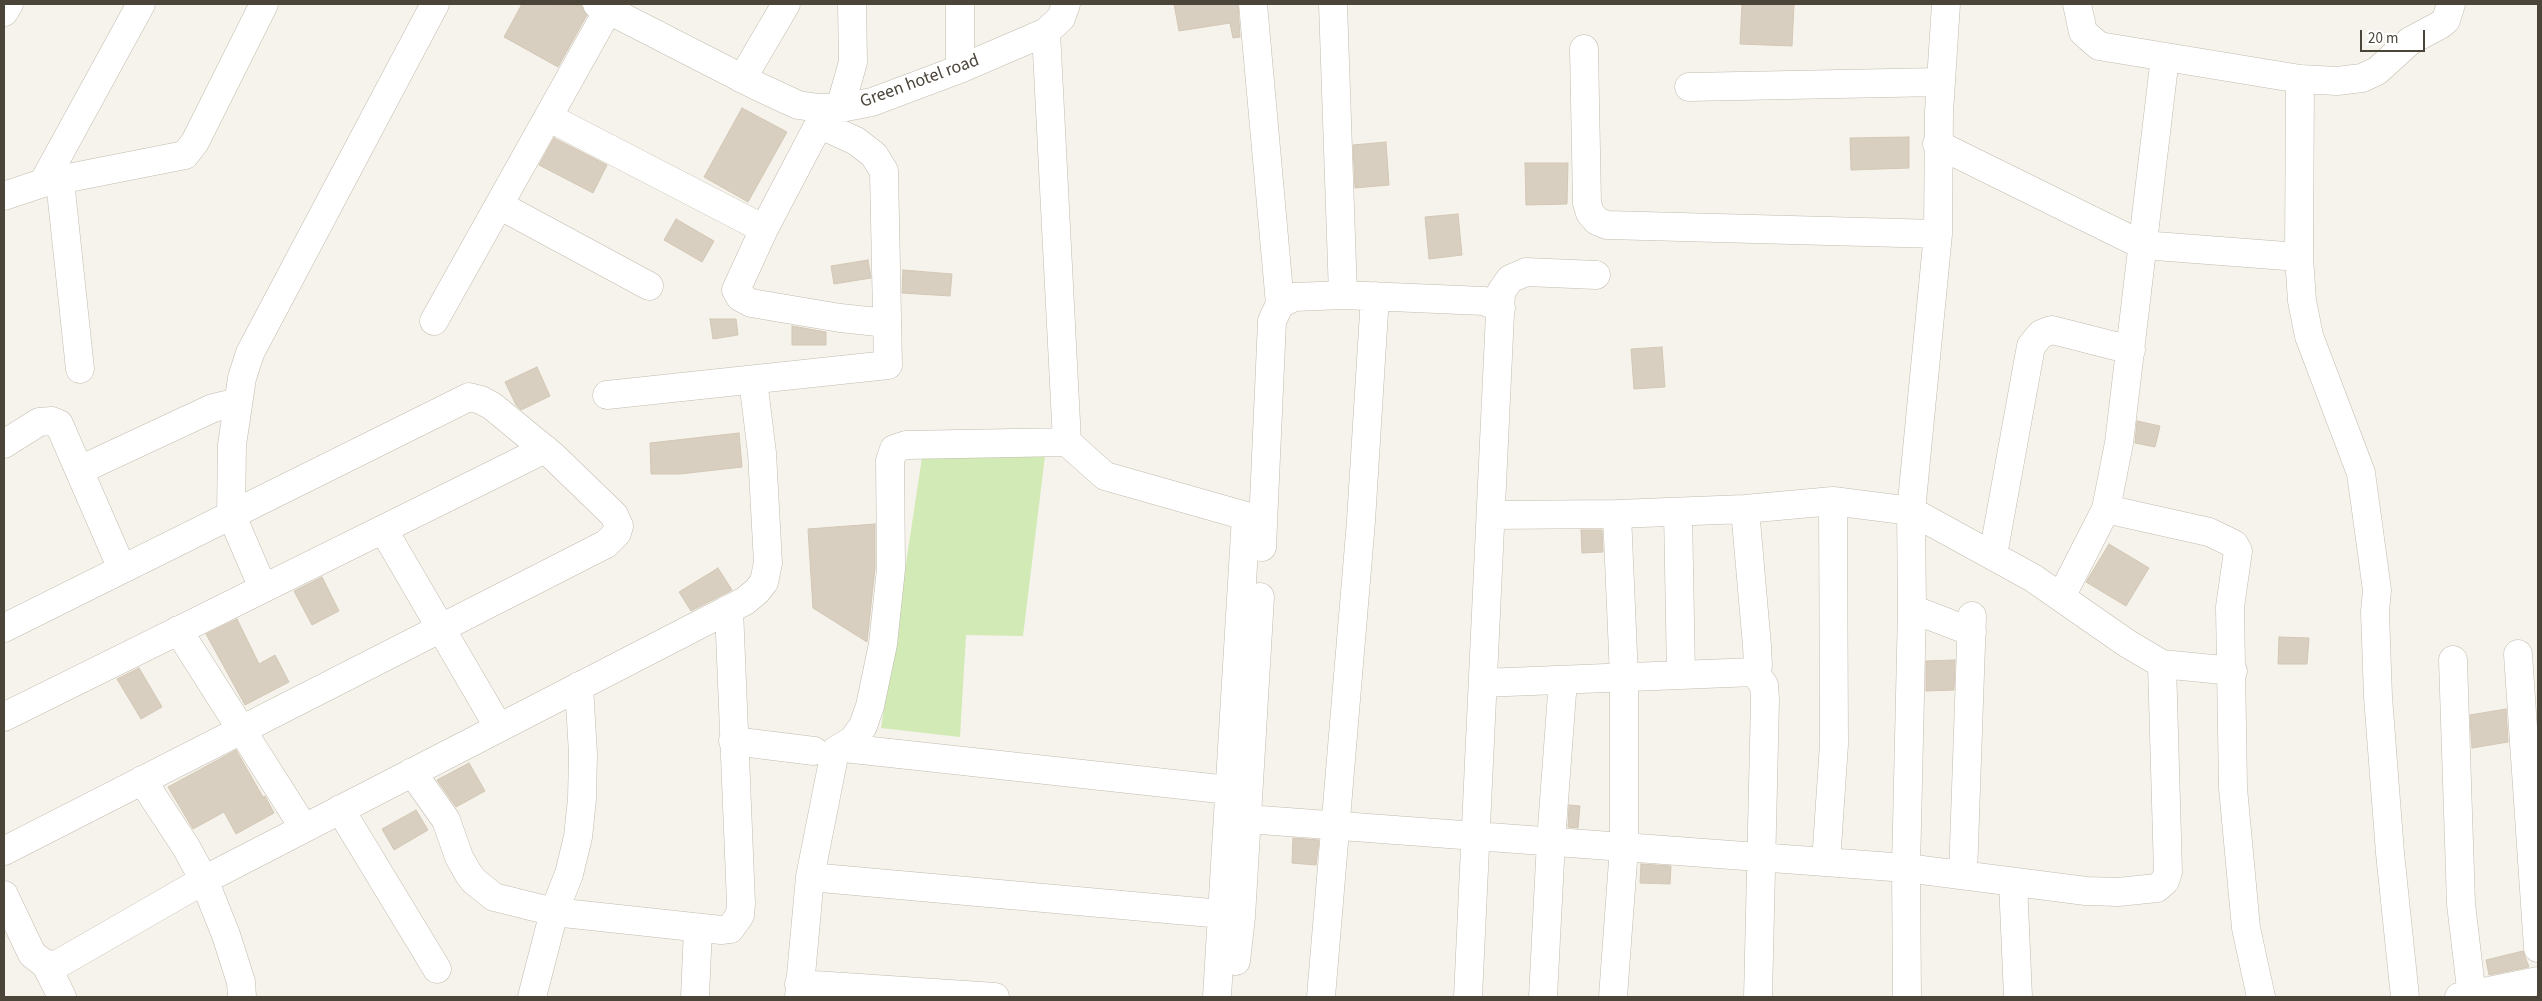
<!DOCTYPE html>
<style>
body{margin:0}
#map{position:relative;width:2542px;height:1001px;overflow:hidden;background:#f6f3ec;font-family:"Source Sans 3",sans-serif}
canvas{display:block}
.frame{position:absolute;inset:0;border:5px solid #4b4439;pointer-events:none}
.scale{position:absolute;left:2360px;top:30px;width:65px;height:22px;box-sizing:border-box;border:2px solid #4b4439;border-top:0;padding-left:6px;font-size:15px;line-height:18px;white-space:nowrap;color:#4b4439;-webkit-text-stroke:4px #fff;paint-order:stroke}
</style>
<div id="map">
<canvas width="2542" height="1001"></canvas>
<div class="frame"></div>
<div class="scale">20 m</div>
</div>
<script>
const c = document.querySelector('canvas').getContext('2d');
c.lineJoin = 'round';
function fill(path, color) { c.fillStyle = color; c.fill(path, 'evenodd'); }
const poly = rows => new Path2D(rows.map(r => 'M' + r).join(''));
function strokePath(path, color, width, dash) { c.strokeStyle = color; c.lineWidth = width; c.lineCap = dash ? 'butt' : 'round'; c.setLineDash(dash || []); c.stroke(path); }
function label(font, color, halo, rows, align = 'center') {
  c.font = font + ' "Source Sans 3",sans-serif'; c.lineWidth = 4; c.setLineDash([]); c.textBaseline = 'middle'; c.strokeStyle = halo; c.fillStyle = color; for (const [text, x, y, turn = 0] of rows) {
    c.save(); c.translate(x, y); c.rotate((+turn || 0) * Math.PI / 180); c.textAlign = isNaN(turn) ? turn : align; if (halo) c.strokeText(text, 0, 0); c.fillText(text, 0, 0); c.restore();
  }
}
fill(poly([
 [923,451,965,458,1045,456,1023,636,966,635,960,737,881,728]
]), '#d2eab5');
const building = poly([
 [522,4,581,5,587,15,558,67,504,37,522,4],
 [1174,4,1238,4,1240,37,1233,38,1230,23,1179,31,1174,4],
 [1742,4,1794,4,1792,46,1740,44,1742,4],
 [742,108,787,132,748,202,704,177,742,108],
 [1909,137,1909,168,1851,170,1850,138,1909,137],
 [554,138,607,165,593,193,539,165,554,138],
 [1386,142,1389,185,1355,188,1353,145,1386,142],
 [1525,163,1568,163,1567,204,1526,205,1525,163],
 [1458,214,1462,255,1429,259,1425,217,1458,214],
 [676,219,714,241,702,262,664,240,676,219],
 [868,260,871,278,834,284,831,266,868,260],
 [903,270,952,274,950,296,902,293,903,270],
 [710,319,736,319,738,335,713,339,710,319],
 [792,326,826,332,826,345,792,345,792,326],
 [1662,347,1665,387,1634,389,1631,349,1662,347],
 [537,367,550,396,521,410,516,405,505,382,537,367],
 [2137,421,2160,426,2155,447,2135,443,2137,421],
 [739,433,742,467,680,474,651,474,650,443,739,433],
 [875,524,875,568,867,642,813,608,808,529,875,524],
 [1581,530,1602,530,1603,552,1582,553,1581,530],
 [2109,544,2149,568,2126,606,2086,582,2109,544],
 [718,568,732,590,691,611,679,592,718,568],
 [322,577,339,611,312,625,294,591,322,577],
 [237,619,259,664,275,655,289,682,245,705,206,634,237,619],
 [2279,637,2309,638,2307,664,2278,664,2279,637],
 [1955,660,1954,690,1926,691,1926,661,1955,660],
 [139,668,162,707,141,719,117,679,139,668],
 [2506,709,2508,742,2472,748,2470,715,2506,709],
 [236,750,263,797,265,796,274,813,236,834,224,812,193,829,168,787,236,750],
 [469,763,485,791,456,807,437,780,469,763],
 [1569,805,1580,806,1578,828,1568,827,1569,805],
 [416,810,428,830,394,850,382,829,416,810],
 [1293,838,1319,840,1316,865,1292,863,1293,838],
 [1641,864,1671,866,1670,884,1640,883,1641,864],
 [2523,951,2529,967,2489,975,2486,960,2523,951]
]);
fill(building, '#d8cfc1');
strokePath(building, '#d3c7b4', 1);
const minor = poly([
 [597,4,757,86,798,105,819,108,846,107,872,102,960,69,1046,32,1061,18,1066,4],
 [1253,4,1280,304],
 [1333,4,1343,295],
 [2077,4,2083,32,2099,46,2300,79,2337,81,2362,78,2377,71,2410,41,2440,25,2446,20,2451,4],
 [4,12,9,4],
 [1046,32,1067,442],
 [1584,49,1587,203,1590,213,1597,221,1607,225,1938,234],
 [960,69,960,4],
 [742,79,786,4],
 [2300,79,2299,257,2302,301,2309,336,2361,473,2377,590,2375,612,2378,697,2390,853,2405,997],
 [1689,87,1940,82],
 [819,108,819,124,764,229,736,290,740,297,751,303,840,318,887,323],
 [840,108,853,62,852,4],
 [548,117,764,229],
 [1937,144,2142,245,2299,257],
 [60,181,80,369],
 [43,183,141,4],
 [4,196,43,183,185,155,195,142,264,4],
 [499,205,649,286],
 [434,321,608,10],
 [607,395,888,365,884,171,874,155,856,141,819,124],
 [4,444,39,422,52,421,59,424,122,569],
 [80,470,213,408,238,402],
 [1745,509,1757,646,1758,666,1754,672],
 [2106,509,2209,532,2234,544,2238,551,2230,607,2233,788,2246,928,2261,997],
 [1678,512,1681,675],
 [1491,515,1617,514,1745,509,1833,501,1911,511,2033,578,2128,644,2162,664,2233,671],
 [383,529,499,728],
 [1262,547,1272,321,1280,304,1294,297,1343,295,1484,301,1501,308],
 [1993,555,2031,346,2041,334,2052,330,2131,350],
 [263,588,231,514,232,445,242,378,250,353,435,4],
 [2061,597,2106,509,2119,443,2165,57],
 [1912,609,1972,632],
 [4,628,469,397,481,400,492,406,553,456,614,515,619,526,617,533,606,544,4,851],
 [178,630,304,828],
 [2518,654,2538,948],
 [2453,660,2461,904,2472,997],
 [1483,683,1754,672,1764,685,1765,700,1758,997],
 [4,717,545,449],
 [733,741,814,751],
 [844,748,1229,790],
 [412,772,446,820,459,857,468,873,474,881,494,897,554,912,721,930,730,929,740,915,741,903,729,609],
 [142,780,186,847,204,880,226,935,241,982,242,997],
 [340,809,437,969],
 [1247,819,1906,868,2086,891,2118,892,2157,888,2165,881,2168,872,2162,664],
 [1826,862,1834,744,1833,501],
 [1963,875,1972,616],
 [810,877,1222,914],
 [2013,882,2018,997],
 [4,895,32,954,46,965,58,964,204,880,745,601,757,591,764,582,768,563,762,453,753,380],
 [1236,961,1241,917,1260,597],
 [46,965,62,997],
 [799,984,995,997],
 [532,997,554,912,569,874,578,837,582,799,583,754,579,686],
 [695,997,698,928],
 [799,997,810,877,835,751,853,740,863,726,870,706,883,644,891,569,890,461,894,449,906,445,1067,442,1105,476,1246,516,1217,997],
 [1321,997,1361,521,1375,296],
 [1468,997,1501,292,1510,279,1526,272,1596,275],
 [1543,997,1551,841,1563,680],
 [1613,997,1624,847,1624,677,1617,514],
 [1907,997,1906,868,1912,609,1911,511,1938,234,1939,112,1946,4],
 [2459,997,2538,981]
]);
strokePath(minor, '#c2bbae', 29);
strokePath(minor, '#fff', 28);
label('18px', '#4b4439', '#fff', [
 ["Green hotel road",920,82,-20]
]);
</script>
